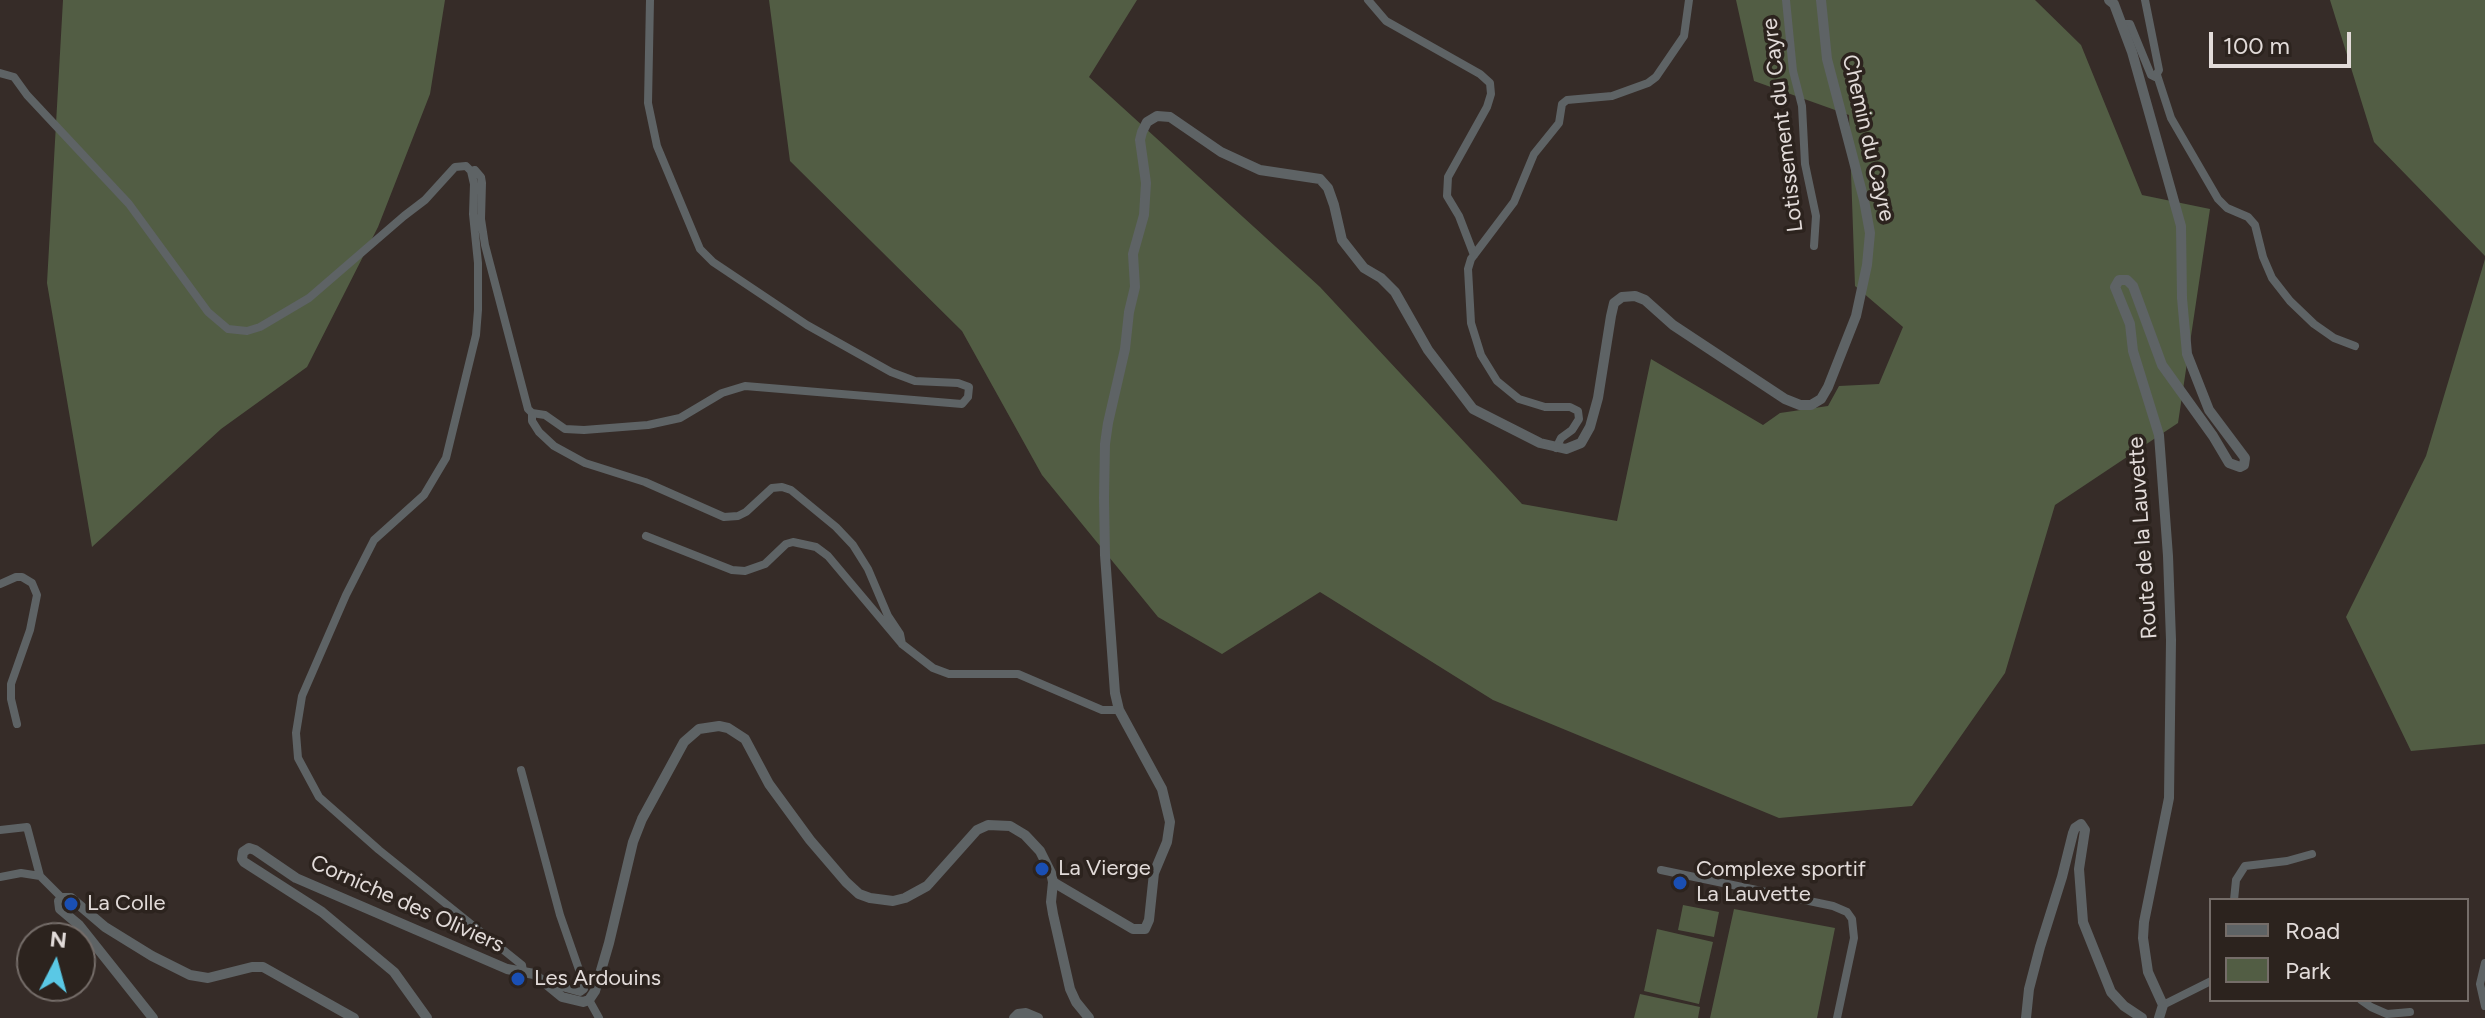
<!DOCTYPE html>
<style>
body{margin:0}
#map{position:relative;width:2485px;height:1018px;overflow:hidden;background:#362c28;font-family:Figtree,sans-serif}
canvas{display:block}
.legend{position:absolute;left:2209px;top:898px;width:260px;height:104px;box-sizing:border-box;background:#2c231e;border:2px solid #756d69;margin:0;padding:10px 14px;list-style:none;font-size:24px;color:#e2dbd9}
.legend li{display:flex;align-items:center;gap:16px;height:40px}
.legend b{width:40px;border:2px solid #756d69}
.north{position:absolute;left:16px;top:922px;width:80px;height:80px;box-sizing:border-box;background:#2c231e;border:2px solid #756d69;border-radius:50%;rotate:6deg;font-size:22px;font-weight:700;line-height:32px;text-align:center;color:#e2dbd9}
.north::after{content:'';display:block;margin:auto;width:28px;height:36px;background:#5ac8e5;clip-path:polygon(50% 0,100% 100%,50% 72%,0 100%)}
.scale{position:absolute;left:2209px;top:32px;width:142px;height:36px;box-sizing:border-box;border:4px solid #e2dbd9;border-top:0;padding-left:10px;font-size:24px;line-height:28px;white-space:nowrap;color:#e2dbd9;-webkit-text-stroke:6px #2c231e;paint-order:stroke}
</style>
<div id="map">
<canvas width="2485" height="1018"></canvas>
<ul class="legend">
<li><b style="height:10px;background:#5e6365"></b>Road</li>
<li><b style="height:22px;background:#525d44"></b>Park</li>
</ul>
<div class="north">N</div>
<div class="scale">100 m</div>
</div>
<script>
const c = document.querySelector('canvas').getContext('2d');
c.lineJoin = 'round';
function fill(path, color) { c.fillStyle = color; c.fill(path, 'evenodd'); }
const poly = rows => new Path2D(rows.map(r => 'M' + r).join(''));
function strokePath(path, color, width, dash) { c.strokeStyle = color; c.lineWidth = width; c.lineCap = dash ? 'butt' : 'round'; c.setLineDash(dash || []); c.stroke(path); }
function label(font, color, halo, rows, align = 'center') {
  c.font = font + ' Figtree,sans-serif'; c.lineWidth = 7; c.setLineDash([]); c.textBaseline = 'middle'; c.strokeStyle = halo; c.fillStyle = color; for (const [text, x, y, turn = 0] of rows) {
    c.save(); c.translate(x, y); c.rotate((+turn || 0) * Math.PI / 180); c.textAlign = isNaN(turn) ? turn : align; if (halo) c.strokeText(text, 0, 0); c.fillText(text, 0, 0); c.restore();
  }
}
fill(poly([
 [63,0,445,0,430,94,378,227,307,367,221,429,92,547,47,283],
 [769,0,1137,0,1089,77,1320,287,1522,504,1617,521,1651,359,1763,425,1780,413,1828,406,1839,386,1879,384,1903,327,1855,286,1849,115,1754,81,1736,0,2035,0,2081,45,2142,195,2210,209,2178,423,2055,505,2005,673,1912,806,1779,818,1493,700,1320,592,1222,654,1158,617,1042,475,962,331,790,161],
 [2330,0,2485,0,2485,256,2374,142],
 [2485,259,2485,744,2411,751,2346,617,2426,456],
 [1683,905,1719,912,1714,937,1678,930],
 [1734,909,1835,928,1817,1018,1710,1018],
 [1657,929,1713,942,1699,1004,1644,991],
 [1640,994,1700,1007,1698,1018,1634,1018]
]), '#525d44');
strokePath(poly([
 [1368,0,1386,21,1480,74,1490,83,1491,94,1487,107,1448,177,1447,196,1459,216,1474,255],
 [1786,0,1793,71,1802,106,1805,164,1816,216,1814,246],
 [2123,24,2130,24,2151,75,2155,77,2159,70,2145,0],
 [0,73,14,77,27,95,129,204,208,312,228,329,247,331,260,327,309,298,404,216,425,200,455,167,466,166,471,171,475,170,481,177,482,183,481,219,485,245,528,409,532,413,532,421,539,432,554,446,585,463,645,482,724,517,738,516,746,512,772,488,782,487,791,490,836,527,853,545,868,569,888,616,900,634,902,644],
 [2157,75,2171,118,2218,199,2227,208,2248,217,2255,225,2263,257,2272,278,2290,301,2314,324,2334,338,2355,346],
 [471,171,474,184,473,214,478,263,478,310,476,335,446,458,424,495,374,540,346,595,302,696,296,733,298,758,319,797,379,850,522,965,523,971],
 [532,413,545,415,565,429,584,430,648,425,680,418,722,393,745,386,962,404,968,397,969,387,958,383,915,381,891,372,807,325,713,262,700,249,657,146,648,103,650,0],
 [1556,448,1561,438,1572,430,1579,419,1578,411,1570,407,1545,407,1519,399,1497,381,1481,355,1471,323,1468,269,1471,259,1514,202,1534,154,1559,123,1562,104,1567,100,1612,96,1648,83,1656,77,1684,36,1689,0],
 [646,536,732,570,745,571,765,564,786,544,793,542,816,547,828,556,902,644,933,668,949,674,1018,674,1102,710,1119,710],
 [0,584,16,577,22,577,32,583,37,595,30,630,11,684,11,699,17,724],
 [521,770,560,915,584,984,584,989,580,992,562,987,556,990],
 [0,830,27,827,40,876,62,898],
 [1661,870,1833,906,1847,912,1852,919,1854,938,1837,1018],
 [0,877,21,873,40,876],
 [2234,900,2236,880,2245,866,2287,861,2312,854],
 [2485,963,2480,984,2485,1006],
 [589,1000,599,1018],
 [2361,1000,2371,1007,2387,1014,2410,1012],
 [2163,1005,2211,981]
]), '#5e6365', 8);
strokePath(poly([
 [2109,0,2114,4,2132,52,2181,226,2182,298,2187,354,2209,410,2245,458,2244,465,2240,467,2229,463,2213,436,2162,365,2133,286,2127,280,2119,280,2115,287,2130,324,2133,351,2159,435,2168,556,2171,640,2169,798,2144,922,2143,938,2148,972,2163,1005,2159,1018],
 [1053,882,1133,929,1145,929,1149,920,1154,873,1167,842,1170,822,1162,789,1119,710,1115,693,1105,555,1104,498,1105,444,1108,423,1125,349,1129,312,1135,287,1133,254,1144,215,1146,183,1140,140,1142,132,1147,122,1157,116,1170,117,1221,152,1260,170,1320,179,1328,188,1334,205,1342,240,1364,268,1381,278,1395,292,1428,350,1473,409,1540,443,1566,449,1581,443,1590,427,1598,398,1611,316,1614,303,1622,297,1635,296,1645,300,1673,325,1785,399,1800,405,1811,405,1821,399,1828,387,1856,316,1867,265,1870,233,1864,200,1827,59,1821,0],
 [153,1018,79,925,60,909,59,901,62,898,71,898,105,927,152,956,190,975,208,978,252,967,263,967,354,1018],
 [427,1018,394,972,322,912,244,862,242,859,243,852,249,848,255,850,296,878,507,969,534,974,562,997,583,1002,589,1000,595,991,609,943,633,842,642,819,684,742,699,729,719,726,728,728,745,739,769,784,810,840,846,882,859,894,870,898,893,901,905,898,927,886,977,830,988,825,1010,826,1025,835,1040,851,1051,873,1053,882,1051,902,1053,914,1070,989,1076,1002,1089,1018],
 [1014,1018,1018,1014,1026,1013,1038,1018],
 [2026,1018,2029,989,2040,947,2062,877,2073,833,2075,828,2081,824,2085,830,2079,869,2083,922,2111,992,2124,1006,2142,1018]
]), '#5e6365', 10);
for (const [x, y, r, color] of [
 [1042,869,8,"#1a4fb4"],
 [1680,883,8,"#1a4fb4"],
 [71,904,8,"#1a4fb4"],
 [518,979,8,"#1a4fb4"]
]) { const dot = new Path2D(); dot.arc(x, y, r, 0, 2 * Math.PI); c.fillStyle = color; c.fill(dot); strokePath(dot, '#2c231e', 3); }
label('22px', '#e2dbd9', '#2c231e', [
 ["Lotissement du Cayre",1783,125,-97],
 ["Chemin du Cayre",1868,138,77],
 ["Route de la Lauvette",2143,538,-94],
 ["Corniche des Oliviers",407,904,24]
]);
label('22px', '#e2dbd9', '#2c231e', [
 ["La Vierge",1058,869],
 ["Complexe sportif",1696,870],
 ["La Lauvette",1696,895],
 ["La Colle",87,904],
 ["Les Ardouins",534,979]
], 'left');
</script>
